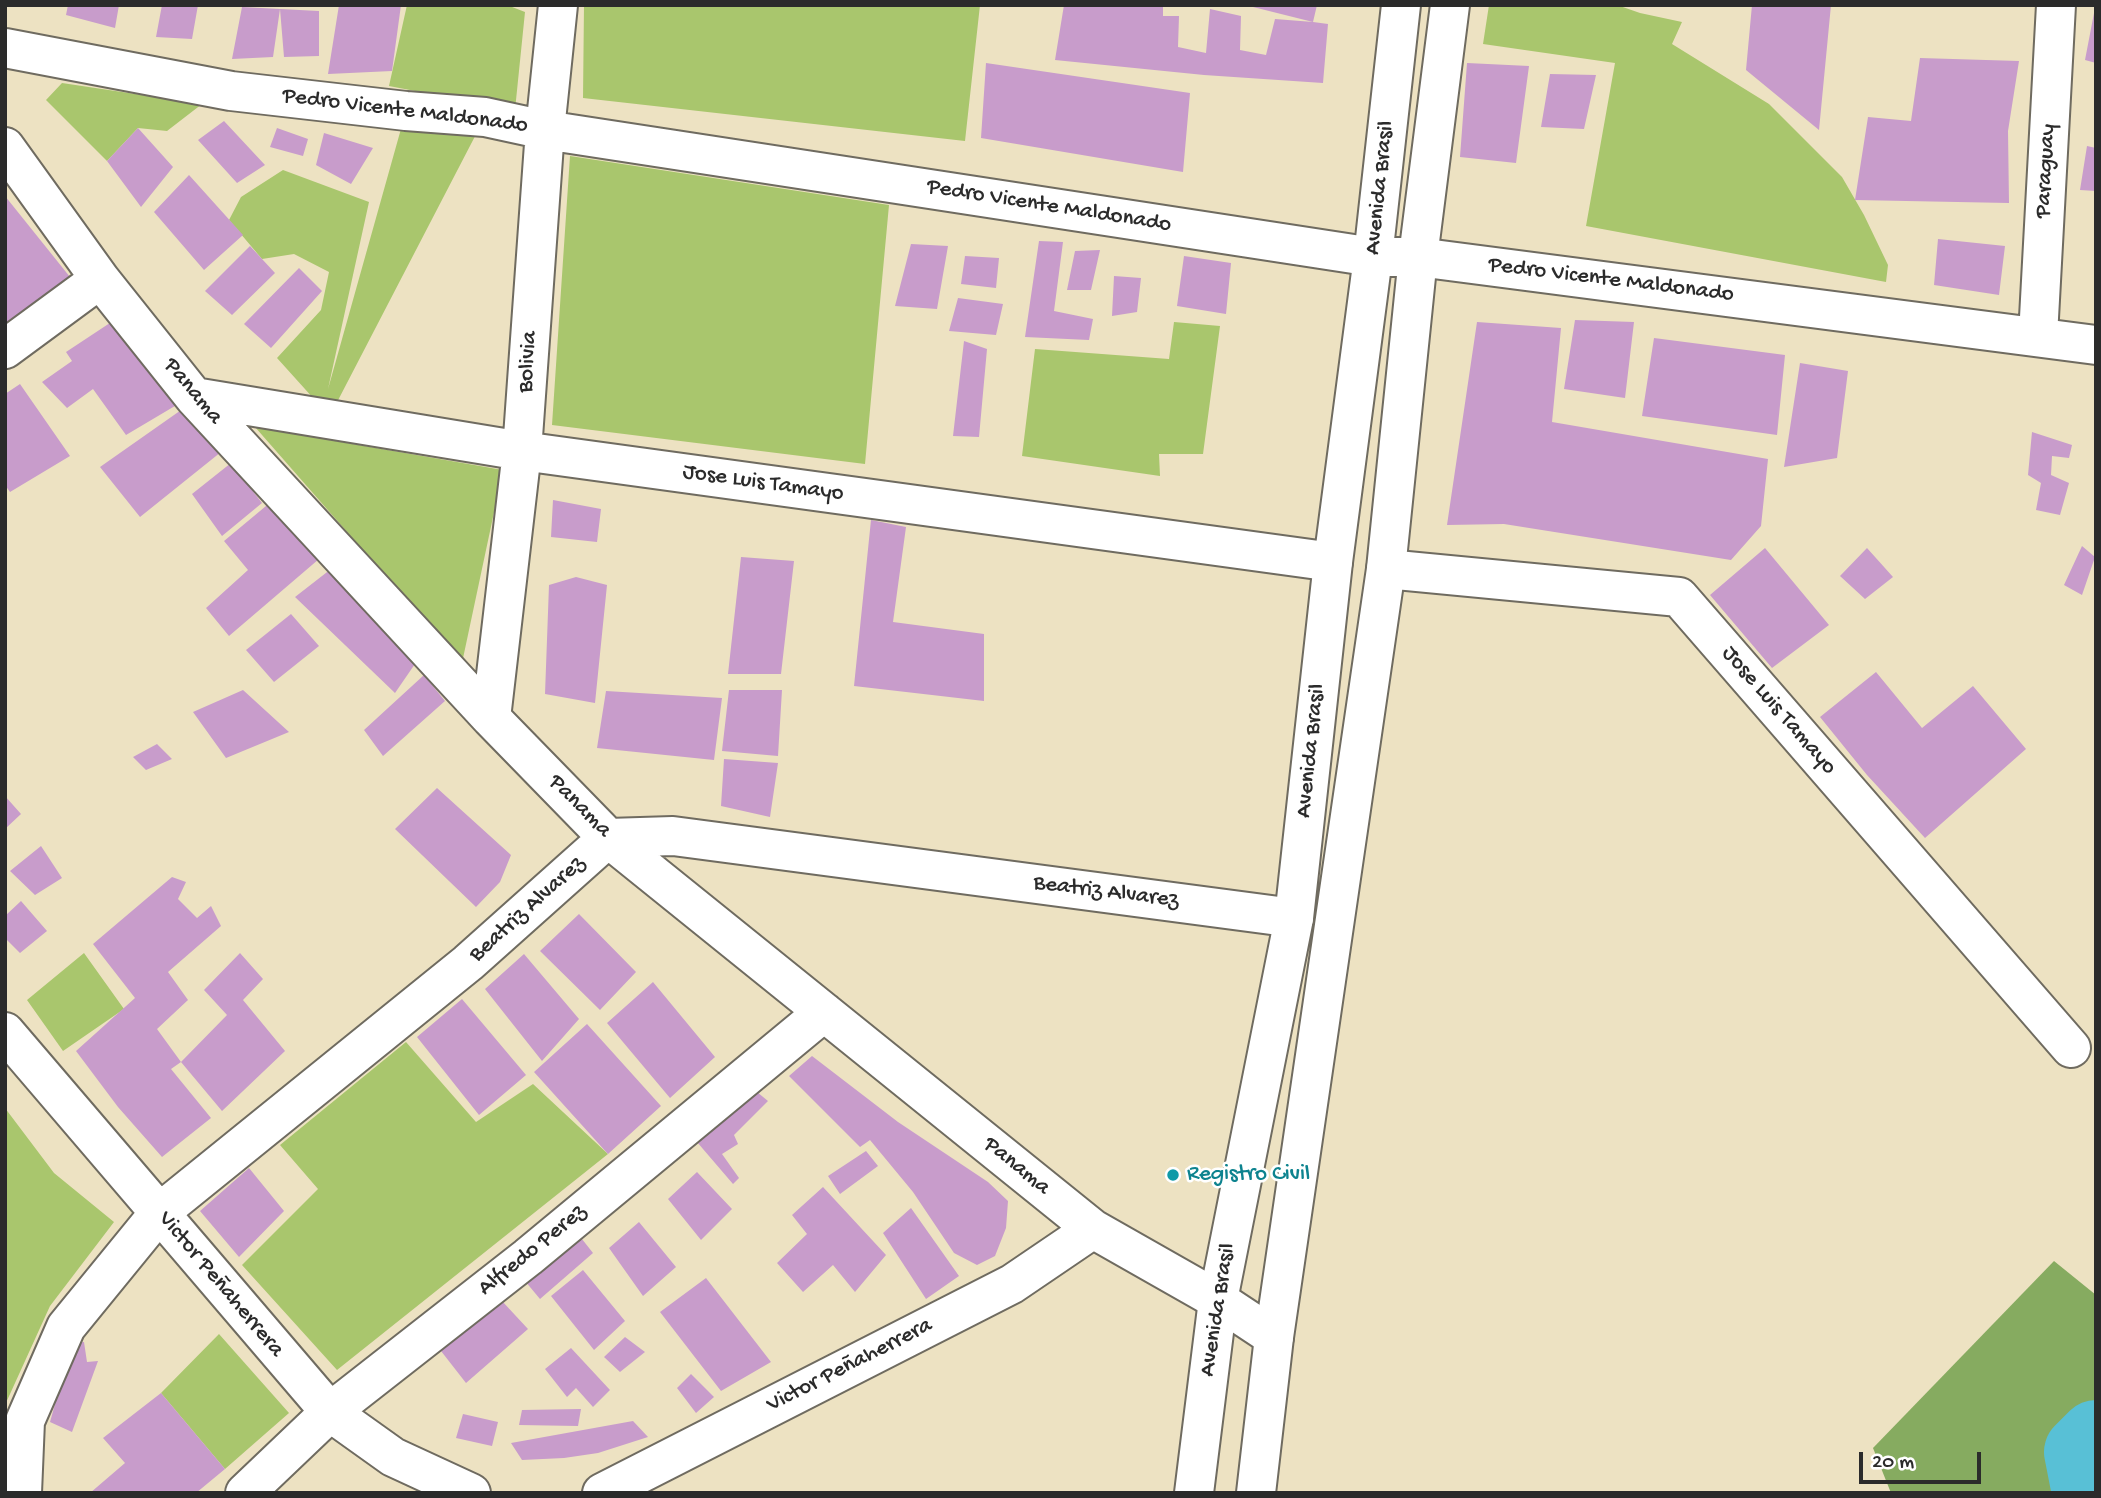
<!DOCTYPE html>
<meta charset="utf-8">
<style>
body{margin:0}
#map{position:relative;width:2101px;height:1498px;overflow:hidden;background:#ede2c2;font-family:"Gochi Hand",sans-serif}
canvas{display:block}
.frame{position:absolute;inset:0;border:7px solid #2b2b2b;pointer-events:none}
.scale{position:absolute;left:1859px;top:1452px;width:122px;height:32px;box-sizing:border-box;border:4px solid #2b2b2b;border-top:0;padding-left:9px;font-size:21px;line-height:24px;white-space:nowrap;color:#2b2b2b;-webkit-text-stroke:5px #fff;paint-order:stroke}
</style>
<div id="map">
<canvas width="2101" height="1498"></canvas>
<div class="frame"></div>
<div class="scale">20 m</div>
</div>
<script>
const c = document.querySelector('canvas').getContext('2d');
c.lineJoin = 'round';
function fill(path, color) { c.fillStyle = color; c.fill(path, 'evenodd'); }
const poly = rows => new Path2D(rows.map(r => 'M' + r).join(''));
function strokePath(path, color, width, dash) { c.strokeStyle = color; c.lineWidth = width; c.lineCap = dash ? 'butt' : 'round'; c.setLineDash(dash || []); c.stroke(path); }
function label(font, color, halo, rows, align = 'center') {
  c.font = font + ' "Gochi Hand",sans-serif'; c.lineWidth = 5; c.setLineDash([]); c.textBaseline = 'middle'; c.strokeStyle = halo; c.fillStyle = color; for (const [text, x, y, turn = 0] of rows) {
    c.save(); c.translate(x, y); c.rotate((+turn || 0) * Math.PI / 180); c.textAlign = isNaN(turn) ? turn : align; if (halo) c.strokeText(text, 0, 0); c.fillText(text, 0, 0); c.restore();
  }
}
fill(poly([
 [407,5,507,5,525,12,515,110,389,86],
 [584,5,980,5,965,141,583,98],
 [1489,5,1617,5,1640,13,1682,22,1672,44,1769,104,1842,177,1864,215,1888,265,1886,282,1586,226,1615,63,1483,44],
 [62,83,202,104,167,131,138,128,107,161,46,100],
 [406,111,485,117,334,408,323,409,277,358,321,310,329,272,294,254,262,259,229,220,241,197,283,170,369,202,328,389],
 [570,156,889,205,865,464,552,425],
 [1174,322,1220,326,1203,454,1159,454,1160,476,1022,456,1035,349,1169,359],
 [255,427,503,470,462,663],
 [84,953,124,1009,63,1051,27,1000],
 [406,1042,476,1122,533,1084,608,1154,337,1370,242,1265,318,1189,280,1145],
 [5,1108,54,1173,114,1222,50,1306,5,1405],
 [219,1334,289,1413,225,1469,161,1393]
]), '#a9c66d');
fill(poly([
 [2054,1261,2096,1295,2096,1493,1891,1493,1873,1448]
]), '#86ab60');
strokePath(poly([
 [2089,1493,2081,1452,2096,1437]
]), '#58c0d6', 74);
fill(poly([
 [68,5,119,5,115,28,66,15],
 [162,5,198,5,192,39,156,37],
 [339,5,401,5,392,71,328,74],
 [1064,5,1163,5,1163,16,1179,16,1178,47,1206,53,1210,9,1241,16,1240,50,1266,55,1275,19,1313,22,1245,5,1317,5,1313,22,1328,24,1323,83,1204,75,1055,60],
 [1752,5,1831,5,1819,130,1746,70],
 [242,7,280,9,319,11,319,56,284,57,280,9,273,57,232,59],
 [2094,13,2096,13,2096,63,2085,60],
 [1920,58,2019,61,2008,131,2009,203,1855,200,1868,117,1911,121],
 [986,63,1190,93,1183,172,981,138],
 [1467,63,1529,66,1516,163,1460,157],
 [1550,74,1596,75,1584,129,1541,127],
 [224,121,265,165,237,183,198,140],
 [138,128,173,167,141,207,107,161],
 [277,128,308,139,303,156,270,147],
 [324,133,373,148,351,184,316,165],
 [2087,146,2096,148,2096,191,2080,190],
 [189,175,243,235,204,270,154,212],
 [5,196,74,282,5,333],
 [1938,239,2005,246,1999,295,1934,285],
 [1039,241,1063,242,1054,311,1093,319,1089,340,1025,337],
 [911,244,948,246,937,309,895,306],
 [250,246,275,273,232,315,205,291],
 [1100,250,1091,290,1067,290,1075,251],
 [965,256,999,258,996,288,961,284],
 [1184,256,1231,263,1226,314,1177,306],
 [299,268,322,291,271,348,244,324],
 [1114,276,1141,278,1137,312,1112,316],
 [958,298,1003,304,996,335,949,331],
 [122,315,185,400,126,435,93,389,67,408,42,382,72,361,66,352],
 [1575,320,1634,322,1625,398,1564,389],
 [1477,322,1561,328,1552,422,1768,459,1761,526,1731,560,1504,524,1447,525],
 [1654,338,1785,355,1777,435,1642,416],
 [964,341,987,349,979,437,953,436],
 [1800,363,1848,371,1837,458,1784,467],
 [20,384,70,456,10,492,5,485,5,394],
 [184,408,221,452,140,517,100,467],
 [2032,432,2072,445,2069,458,2052,456,2051,475,2069,483,2060,515,2036,510,2041,483,2028,475],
 [231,463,262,503,222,536,192,494],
 [553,500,601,509,597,542,551,537],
 [272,501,319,559,229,636,206,608,248,570,224,541],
 [871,520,906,527,893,622,984,634,984,701,854,686],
 [2082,546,2095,557,2082,595,2064,585],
 [1765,548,1829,625,1772,668,1710,595],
 [1867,548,1893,577,1865,599,1840,576],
 [741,557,794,561,781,674,728,674],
 [331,569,417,661,395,693,295,597],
 [576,577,607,585,595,703,545,694,549,585],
 [291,614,319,646,274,682,246,650],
 [1876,672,1922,728,1973,686,2026,749,1925,838,1867,775,1820,717],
 [424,675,445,701,383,756,364,730],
 [243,690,289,732,226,758,193,712],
 [729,690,782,690,778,756,722,751],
 [606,691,722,698,714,760,597,748],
 [157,744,172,759,146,770,133,757],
 [724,759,778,763,770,817,721,806],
 [437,788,511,855,500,882,476,907,395,829],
 [5,796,21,814,5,829],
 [41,846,62,878,35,895,10,871],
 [172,877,186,882,178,899,197,918,211,906,221,926,168,972,188,1000,157,1029,181,1062,171,1069,211,1118,162,1157,118,1107,76,1051,135,998,93,944],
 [21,901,47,931,20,953,5,938,5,916],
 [579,914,636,972,600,1010,540,951],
 [240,953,263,979,243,1000,285,1051,222,1111,181,1062,227,1015,204,990],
 [524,954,579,1019,542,1061,485,989],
 [653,982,715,1057,670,1098,607,1023],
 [462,999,526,1075,479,1115,417,1037],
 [587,1024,661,1106,608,1154,534,1072],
 [812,1056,898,1122,988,1182,1008,1201,1006,1228,995,1256,977,1265,954,1253,913,1192,870,1140,860,1147,789,1076],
 [757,1092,768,1101,734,1135,738,1144,722,1154,739,1178,733,1184,697,1142],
 [866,1151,878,1166,840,1194,828,1176],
 [249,1168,284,1211,239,1257,200,1211],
 [697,1172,732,1209,701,1240,668,1199],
 [823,1187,886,1255,855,1292,833,1265,803,1292,777,1263,807,1234,792,1215],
 [911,1208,959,1276,926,1299,883,1233],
 [639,1222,676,1267,643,1296,609,1248],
 [578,1234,593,1253,540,1299,525,1281],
 [583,1270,625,1321,594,1350,551,1296],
 [706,1278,771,1362,721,1391,660,1312],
 [502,1301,528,1329,466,1383,441,1351],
 [625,1337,645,1352,620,1372,604,1357],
 [84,1342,87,1362,98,1361,72,1432,50,1422,72,1343],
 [571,1348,610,1390,593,1407,576,1388,567,1397,545,1369],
 [691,1374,714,1397,696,1413,677,1388],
 [161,1393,225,1469,196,1493,90,1493,125,1463,103,1438],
 [581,1409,578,1426,519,1425,522,1410],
 [463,1414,498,1422,492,1446,456,1438],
 [633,1421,648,1437,598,1453,564,1458,522,1460,511,1443]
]), '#c89ccb');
const street = poly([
 [5,48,231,91,406,111,485,117,545,130,1373,257,1418,257,2096,345],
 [5,147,100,279,194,397,491,718,608,838,1093,1229,1218,1300,1274,1337],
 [2038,336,2056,5],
 [5,349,100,279],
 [194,397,522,451,1333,562],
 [1386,569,1679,597,2071,1048],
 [491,718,522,451,545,130,558,5],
 [5,1032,330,1412,393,1457,471,1493],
 [22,1493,25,1421,66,1327,159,1213,468,963,608,838,673,836,1294,918],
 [245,1493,330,1412,528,1257,824,1012],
 [602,1493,1012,1284,1093,1229]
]);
const secondary = poly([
 [1194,1493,1218,1300,1294,918,1333,562,1373,257,1401,5],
 [1256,1493,1274,1337,1386,569,1418,257,1450,5]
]);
strokePath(street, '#6f6b60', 42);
strokePath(secondary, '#6f6b60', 42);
strokePath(street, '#fff', 38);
strokePath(secondary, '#fff', 38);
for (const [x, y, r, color] of [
 [1173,1175,7,"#0f9aa8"]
]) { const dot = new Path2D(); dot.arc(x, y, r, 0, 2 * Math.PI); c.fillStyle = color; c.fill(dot); strokePath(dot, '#fff', 2.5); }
label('23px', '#2b2b2b', '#fff', [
 ["Pedro Vicente Maldonado",405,112,7],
 ["Paraguay",2047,171,-87],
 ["Avenida Brasil",1381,188,-84],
 ["Pedro Vicente Maldonado",1049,207,9],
 ["Pedro Vicente Maldonado",1611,281,7],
 ["Bolivia",529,362,-86],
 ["Panama",192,392,50],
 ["Jose Luis Tamayo",763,484,8],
 ["Jose Luis Tamayo",1778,711,49],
 ["Avenida Brasil",1312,751,-84],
 ["Panama",579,807,45],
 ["Beatriz Alvarez",1106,893,7],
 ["Beatriz Alvarez",528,910,-42],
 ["Panama",1016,1167,39],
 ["Alfredo Perez",533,1251,-39],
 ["Victor Peñaherrera",220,1285,50],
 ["Avenida Brasil",1219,1310,-81],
 ["Victor Peñaherrera",850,1366,-27]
]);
label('23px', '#0d838f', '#fff', [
 ["Registro Civil",1187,1175]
], 'left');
</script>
